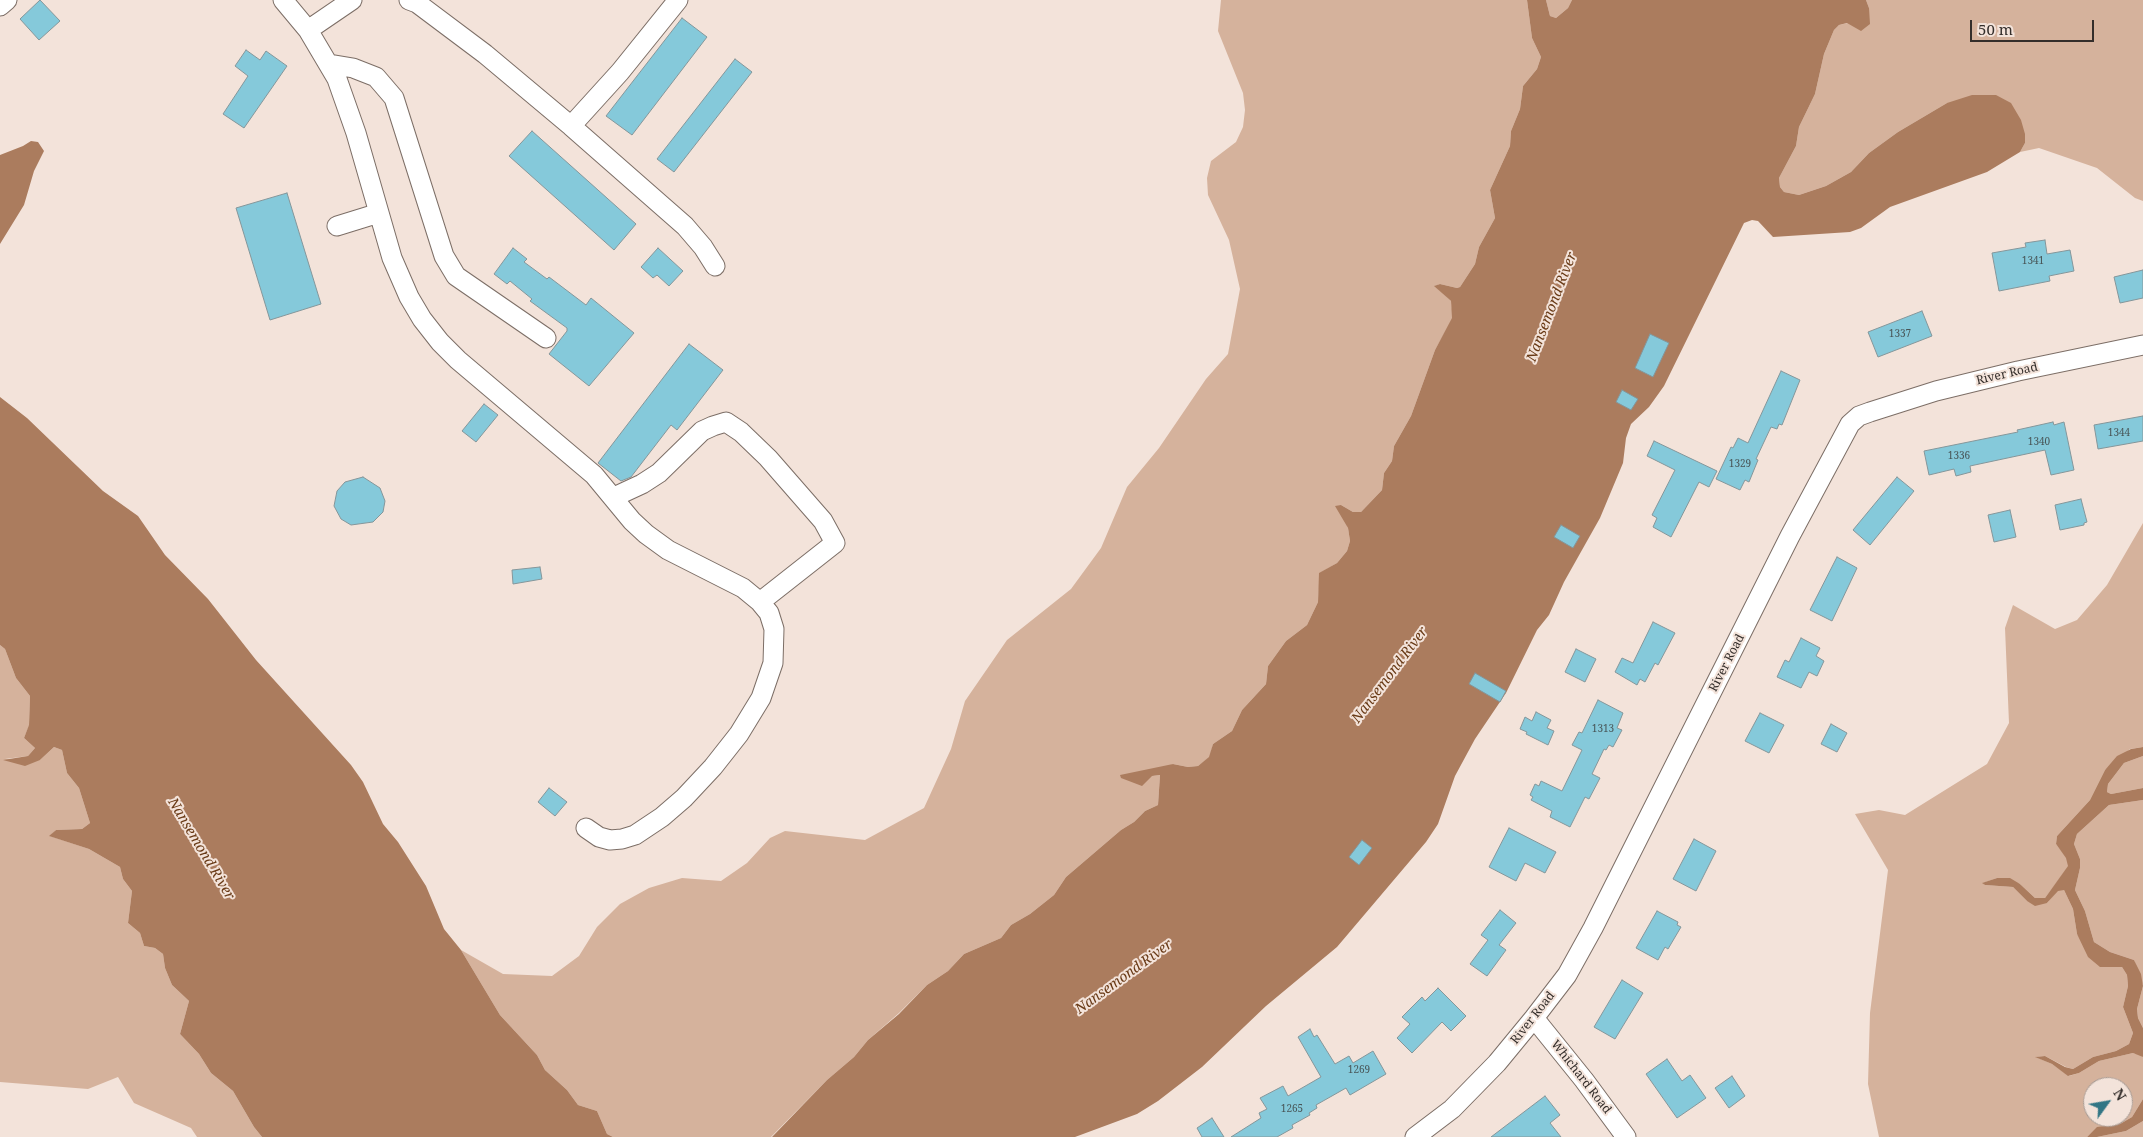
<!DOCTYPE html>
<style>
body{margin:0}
#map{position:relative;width:2143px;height:1137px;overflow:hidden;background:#f3e3da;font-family:"Noto Serif",serif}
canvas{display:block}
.north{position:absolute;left:2083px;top:1077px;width:50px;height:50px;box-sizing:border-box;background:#f3e3da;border:1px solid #a79b94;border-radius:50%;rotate:58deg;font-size:14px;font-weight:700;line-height:20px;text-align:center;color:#342e2b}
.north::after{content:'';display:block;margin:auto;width:18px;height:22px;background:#327685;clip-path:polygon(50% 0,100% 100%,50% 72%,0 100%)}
.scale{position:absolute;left:1970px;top:20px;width:124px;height:22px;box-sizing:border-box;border:2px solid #342e2b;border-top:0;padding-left:6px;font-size:15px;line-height:18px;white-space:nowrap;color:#342e2b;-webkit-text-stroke:4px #f3e3da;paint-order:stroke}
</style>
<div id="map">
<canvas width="2143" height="1137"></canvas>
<div class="north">N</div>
<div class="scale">50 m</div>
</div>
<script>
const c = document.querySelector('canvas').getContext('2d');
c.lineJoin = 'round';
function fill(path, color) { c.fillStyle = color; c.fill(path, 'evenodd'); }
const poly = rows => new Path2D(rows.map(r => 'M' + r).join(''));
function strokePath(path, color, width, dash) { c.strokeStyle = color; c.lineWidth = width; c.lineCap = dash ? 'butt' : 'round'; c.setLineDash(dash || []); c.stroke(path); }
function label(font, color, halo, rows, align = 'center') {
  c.font = font + ' "Noto Serif",serif'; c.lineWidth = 4; c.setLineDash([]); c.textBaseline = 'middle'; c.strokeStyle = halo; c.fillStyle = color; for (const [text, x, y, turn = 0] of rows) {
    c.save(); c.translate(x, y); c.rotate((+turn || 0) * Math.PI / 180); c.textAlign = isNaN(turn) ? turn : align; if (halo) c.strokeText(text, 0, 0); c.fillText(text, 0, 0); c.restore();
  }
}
fill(poly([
 [1221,0,1527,0,1532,38,1541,57,1537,69,1523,86,1520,109,1511,131,1510,146,1490,190,1495,218,1479,247,1475,264,1460,287,1457,288,1440,284,1435,286,1451,301,1453,318,1435,350,1411,416,1394,446,1392,461,1384,473,1382,490,1361,512,1353,512,1341,505,1348,528,1350,541,1347,551,1337,563,1320,573,1318,602,1307,625,1286,641,1268,666,1266,684,1242,710,1232,731,1213,744,1210,757,1198,766,1188,767,1173,764,1152,776,1160,775,1158,805,1145,811,1134,822,1121,830,1066,877,1054,895,1030,914,1011,925,1001,938,964,954,948,971,927,985,899,1013,868,1040,854,1057,827,1080,771,1137,613,1137,607,1134,597,1111,578,1105,567,1090,545,1070,537,1055,500,1015,461,950,503,974,552,976,579,956,597,927,620,904,649,888,682,878,721,881,747,863,770,838,785,831,865,840,924,808,951,749,965,701,1007,640,1071,589,1101,548,1127,487,1159,448,1206,379,1228,354,1240,289,1229,240,1208,195,1207,178,1211,161,1236,142,1243,127,1245,110,1243,93,1218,31],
 [1546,0,1572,0,1568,8,1556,18,1550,16],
 [1866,0,2143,0,2143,201,2135,198,2097,168,2039,148,2020,152,2025,143,1947,103,1898,132,1869,153,1851,172,1826,186,1799,195,1784,192,1780,187,1779,178,1796,146,1799,127,1815,94,1824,54,1834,30,1839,25,1848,23,1869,8],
 [2143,523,2143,747,2130,749,2105,770,2090,800,2057,836,2056,844,2067,858,2069,866,2045,898,2035,898,2020,884,1997,878,1983,883,1985,885,2013,887,2027,901,2047,903,2058,890,2064,890,2073,909,2077,934,2101,967,2122,967,2127,975,2128,986,2123,1007,2133,1033,2129,1044,2116,1051,2093,1057,2073,1069,2066,1067,2045,1056,2036,1057,2052,1064,2069,1076,2079,1073,2099,1061,2133,1053,2141,1055,2143,1057,2143,1099,2132,1117,2120,1124,2097,1128,2087,1137,1879,1137,1868,1084,1870,1013,1888,870,1855,814,1879,810,1905,815,1987,764,2009,723,2005,628,2013,605,2055,629,2077,620,2107,585],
 [2093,1087,2123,1087,2123,1117,2093,1117],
 [0,645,5,649,16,678,30,696,29,726,24,738,35,748,28,756,5,759,40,760,54,747,62,750,67,773,79,788,90,823,82,829,56,830,50,836,89,849,120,867,123,879,132,891,128,923,140,933,144,946,155,948,163,954,165,968,172,985,189,1001,180,1034,199,1054,211,1073,233,1091,254,1127,262,1137,197,1137,191,1128,134,1103,118,1077,88,1089,0,1082],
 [2143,756,2143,788,2111,794,2107,792,2108,784,2124,763],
 [2143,800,2143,1028,2138,1018,2137,1009,2143,986,2134,960,2110,952,2094,942,2085,911,2075,890,2080,868,2080,859,2074,844,2077,834,2109,805],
 [2143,1121,2143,1137,2097,1137,2126,1131]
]), '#d5b29c');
fill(poly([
 [1527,0,1546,0,1550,16,1556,18,1568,8,1572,0,1866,0,1869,8,1870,24,1861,31,1847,23,1839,25,1834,30,1824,54,1815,94,1799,127,1796,146,1779,178,1780,187,1784,192,1799,195,1826,186,1851,172,1869,153,1898,132,1947,103,1972,95,1996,95,2011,103,2021,120,2025,134,2025,143,2020,152,1987,172,1890,207,1861,228,1850,232,1773,237,1758,221,1752,220,1744,223,1664,386,1649,407,1631,424,1626,438,1623,463,1600,518,1564,582,1549,615,1537,630,1506,693,1475,739,1455,776,1438,824,1426,842,1337,947,1266,1006,1202,1067,1158,1101,1137,1114,1075,1137,772,1137,827,1080,854,1057,868,1040,899,1014,927,985,948,971,964,954,1001,938,1011,925,1030,914,1054,895,1066,877,1121,830,1134,822,1145,811,1158,805,1160,775,1152,776,1142,786,1121,778,1120,775,1173,764,1188,767,1198,766,1209,757,1213,744,1232,731,1242,710,1266,684,1268,666,1286,641,1307,625,1318,602,1319,573,1337,563,1347,551,1350,541,1348,528,1335,506,1341,505,1353,512,1361,512,1382,490,1384,473,1392,461,1394,446,1411,416,1435,350,1452,318,1451,301,1434,286,1440,284,1457,288,1460,287,1475,264,1479,247,1495,218,1490,190,1510,146,1511,131,1520,109,1523,86,1537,69,1541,57,1532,38],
 [31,141,38,142,44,151,34,171,24,205,0,244,0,155,23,146],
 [0,397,27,418,103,491,138,516,165,555,208,599,256,660,351,765,363,782,383,824,398,842,426,886,444,929,461,950,500,1015,537,1055,545,1070,567,1090,578,1105,597,1111,607,1134,613,1137,262,1137,254,1127,233,1091,211,1073,199,1054,180,1034,189,1001,172,985,165,968,163,954,155,948,144,946,140,933,128,923,132,891,123,879,120,867,89,849,49,836,56,830,82,829,90,823,79,788,67,773,62,750,54,747,40,760,25,766,3,760,28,756,35,748,24,738,29,725,30,696,16,678,5,649,0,645],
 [2143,747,2143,756,2124,763,2108,784,2107,792,2111,794,2143,788,2143,800,2109,805,2077,834,2074,844,2080,859,2080,868,2075,890,2085,911,2094,942,2110,952,2134,960,2141,974,2143,986,2137,1009,2138,1018,2143,1028,2143,1057,2133,1053,2099,1061,2079,1073,2068,1076,2052,1064,2035,1057,2045,1056,2065,1067,2073,1069,2093,1057,2116,1051,2129,1044,2133,1033,2123,1007,2128,986,2127,975,2122,967,2100,967,2088,957,2077,934,2073,909,2064,890,2058,891,2047,903,2035,906,2027,901,2013,887,1985,885,1982,883,1997,878,2010,878,2020,884,2035,898,2045,898,2068,866,2066,858,2056,844,2057,836,2090,800,2105,770,2117,756,2131,749],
 [2143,1099,2143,1121,2126,1131,2097,1137,2087,1137,2097,1127,2120,1124,2132,1117]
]), '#ab7c5e');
const building = poly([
 [40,0,60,21,39,40,20,19,40,0],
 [682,18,707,37,632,135,606,116,682,18],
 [246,50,260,60,266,51,287,66,244,128,223,114,248,76,235,66,246,50],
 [735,59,752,72,674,172,657,159,735,59],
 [532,131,636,224,614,250,509,156,532,131],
 [287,193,321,304,270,320,236,208,287,193],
 [2045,240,2047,254,2070,250,2074,271,2049,276,2050,281,1999,291,1992,253,2026,247,2025,243,2045,240],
 [513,248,527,259,524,262,547,279,549,277,586,305,591,298,634,333,589,386,549,354,567,331,567,328,530,301,532,299,510,281,507,284,494,274,513,248],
 [658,248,683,271,669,286,657,275,653,278,641,267,658,248],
 [2143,270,2143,298,2120,303,2114,277,2143,270],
 [1922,311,1932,336,1878,357,1868,332,1922,311],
 [1650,334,1669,343,1653,377,1635,368,1650,334],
 [689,344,723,370,677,430,671,425,631,477,621,481,598,463,689,344],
 [1781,371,1800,380,1782,425,1779,424,1777,429,1771,427,1756,459,1758,460,1749,482,1745,480,1740,490,1716,479,1731,447,1733,448,1738,438,1748,443,1781,371],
 [1622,390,1638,399,1631,410,1616,402,1622,390],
 [484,404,498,415,476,442,462,431,484,404],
 [2143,416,2143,441,2098,449,2094,425,2143,416],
 [2053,422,2054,425,2064,422,2074,470,2051,475,2045,450,1970,466,1971,472,1956,476,1954,469,1929,475,1924,451,2018,432,2017,430,2053,422],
 [1654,441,1717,471,1709,487,1699,482,1671,537,1653,527,1657,518,1652,515,1675,470,1647,456,1654,441],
 [363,477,380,488,385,501,383,512,373,522,351,525,341,519,334,506,337,491,345,482,363,477],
 [1897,477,1914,491,1870,545,1853,530,1897,477],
 [2081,499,2087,522,2084,523,2084,525,2060,530,2055,505,2081,499],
 [2010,510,2016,537,1994,542,1988,515,2010,510],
 [1561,525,1580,536,1573,548,1554,537,1561,525],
 [1837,557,1857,568,1832,621,1810,610,1837,557],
 [540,567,542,579,513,584,512,570,540,567],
 [1653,622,1675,633,1658,665,1655,663,1645,682,1640,679,1637,685,1615,672,1622,658,1633,663,1653,622],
 [1801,638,1820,648,1816,656,1824,661,1817,676,1809,672,1801,688,1777,677,1785,660,1789,662,1801,638],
 [1576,649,1596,659,1585,682,1565,672,1576,649],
 [1475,673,1506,691,1500,702,1469,684,1475,673],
 [1598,700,1623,713,1617,728,1622,730,1613,747,1609,745,1606,750,1604,749,1592,774,1600,778,1589,799,1585,797,1570,827,1550,817,1552,811,1531,800,1533,797,1530,795,1535,784,1539,786,1541,781,1562,791,1582,750,1572,745,1579,732,1582,733,1598,700],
 [1536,712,1551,720,1547,728,1554,731,1548,745,1526,734,1527,732,1520,729,1525,717,1532,721,1536,712],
 [1760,713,1784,725,1769,753,1745,741,1760,713],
 [1831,724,1847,733,1837,752,1821,744,1831,724],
 [549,788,567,802,555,816,538,802,549,788],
 [1509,828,1556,852,1545,873,1525,863,1516,881,1489,867,1509,828],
 [1694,839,1716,851,1696,891,1673,879,1694,839],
 [1362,840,1372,848,1359,865,1349,857,1362,840],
 [1500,910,1516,923,1499,945,1506,950,1487,976,1470,964,1488,940,1481,935,1500,910],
 [1657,911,1678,922,1677,925,1681,927,1668,949,1665,947,1658,960,1636,948,1657,911],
 [1622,980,1643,993,1615,1039,1594,1027,1622,980],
 [1438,988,1466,1016,1451,1031,1442,1022,1412,1053,1397,1038,1410,1024,1402,1017,1422,997,1425,1001,1438,988],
 [1310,1029,1314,1037,1317,1035,1335,1064,1349,1056,1353,1063,1373,1051,1386,1074,1350,1095,1346,1088,1316,1105,1317,1108,1309,1113,1310,1115,1292,1125,1293,1128,1277,1137,1231,1137,1261,1118,1259,1113,1267,1109,1260,1098,1283,1086,1288,1096,1321,1077,1298,1037,1310,1029],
 [1667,1059,1682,1081,1690,1075,1706,1098,1677,1118,1646,1074,1667,1059],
 [1732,1076,1745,1096,1729,1108,1715,1088,1732,1076],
 [1545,1096,1560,1115,1550,1123,1561,1137,1491,1137,1545,1096],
 [1212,1118,1224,1137,1202,1137,1197,1128,1212,1118]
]);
fill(building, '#85c9da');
strokePath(building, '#84969a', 1);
const minor = poly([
 [283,0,308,30,337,79,356,133,392,258,409,297,422,319,440,342,458,360,594,475,632,521,646,534,668,550,743,588,760,602,835,543,823,521,768,458,741,432,726,422,713,426,702,431,659,473,642,484,614,497],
 [409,0,417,3,485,54,571,126,685,226,703,247,715,266],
 [0,6,7,0],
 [308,30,352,0],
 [329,64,353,68,376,77,394,98,444,256,456,276,546,338],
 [571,126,620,72,678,0],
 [337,226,379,213],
 [586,828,599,837,610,840,622,839,635,835,662,817,684,798,713,767,739,734,761,698,773,663,774,629,769,613,760,602],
 [1534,1018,1584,1080,1626,1137],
 [1415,1137,1452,1109,1497,1063,1534,1018,1567,975,1593,928,1790,536,1850,424,1859,416,1870,412,1936,391,2018,371,2143,345]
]);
strokePath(minor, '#7c6e66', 21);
strokePath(minor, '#fff', 19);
label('10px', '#485557', null, [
 ["1341",2033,261],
 ["1337",1900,334],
 ["1344",2119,433],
 ["1340",2039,442],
 ["1336",1959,456],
 ["1329",1740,464],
 ["1313",1603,729],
 ["1269",1359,1070],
 ["1265",1292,1109]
]);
label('12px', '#342e2b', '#f3e3da', [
 ["River Road",2007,374,-13],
 ["River Road",1727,663,-63],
 ["River Road",1533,1018,-52],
 ["Whichard Road",1581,1077,52]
]);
label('italic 14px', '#693a16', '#f3e3da', [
 ["Nansemond River",1552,307,-69],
 ["Nansemond River",1390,675,-53],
 ["Nansemond River",201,849,59],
 ["Nansemond River",1124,977,-36]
]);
</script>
